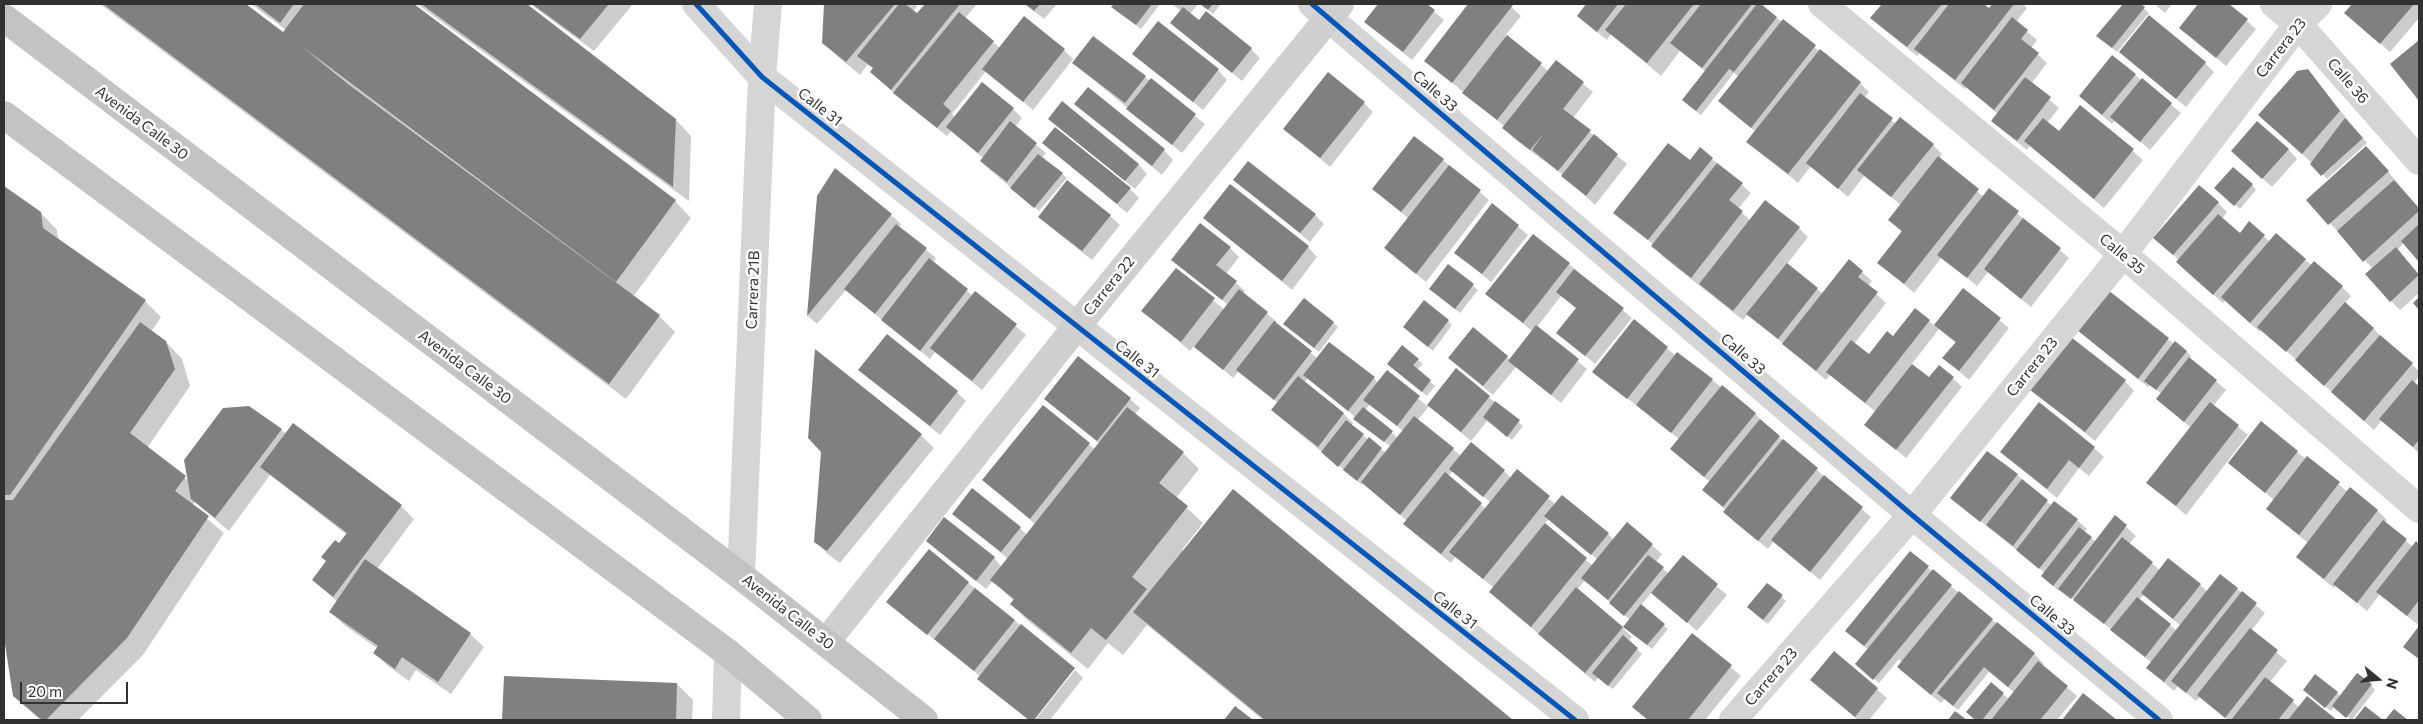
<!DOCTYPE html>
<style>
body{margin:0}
#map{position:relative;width:2423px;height:724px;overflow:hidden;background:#fff;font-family:Commissioner,sans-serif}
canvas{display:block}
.frame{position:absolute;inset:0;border:5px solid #313131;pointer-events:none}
.north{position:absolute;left:2353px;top:654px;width:50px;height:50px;-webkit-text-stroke:4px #fff;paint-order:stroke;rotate:107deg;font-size:14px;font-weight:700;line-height:20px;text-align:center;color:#313131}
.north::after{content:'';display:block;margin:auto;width:18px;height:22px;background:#313131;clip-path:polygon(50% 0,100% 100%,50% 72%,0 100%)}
.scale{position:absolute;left:20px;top:682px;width:108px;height:22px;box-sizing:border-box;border:2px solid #313131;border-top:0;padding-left:6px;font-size:15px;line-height:18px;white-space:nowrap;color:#313131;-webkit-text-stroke:4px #fff;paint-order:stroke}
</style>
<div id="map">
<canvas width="2423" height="724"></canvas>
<div class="frame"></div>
<div class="north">N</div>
<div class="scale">20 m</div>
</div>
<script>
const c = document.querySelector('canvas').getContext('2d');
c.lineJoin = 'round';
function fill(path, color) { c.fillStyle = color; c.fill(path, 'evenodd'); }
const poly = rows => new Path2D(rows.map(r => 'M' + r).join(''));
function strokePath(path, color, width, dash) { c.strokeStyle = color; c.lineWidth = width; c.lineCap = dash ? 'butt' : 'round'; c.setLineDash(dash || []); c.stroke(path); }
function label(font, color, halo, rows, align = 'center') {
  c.font = font + ' Commissioner,sans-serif'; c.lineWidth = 5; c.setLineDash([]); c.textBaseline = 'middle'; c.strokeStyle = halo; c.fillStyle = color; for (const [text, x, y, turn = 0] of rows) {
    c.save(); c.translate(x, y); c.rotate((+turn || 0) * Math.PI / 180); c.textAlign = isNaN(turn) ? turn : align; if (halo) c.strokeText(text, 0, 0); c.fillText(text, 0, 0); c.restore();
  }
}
fill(poly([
 [100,4,244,4,284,34,286,30,251,4,412,4,675,201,691,218,633,297,659,316,675,332,626,399],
 [417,4,524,4,675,119,691,136,689,201],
 [530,4,633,4,594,51],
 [826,4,915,4,917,6,913,12,917,15,926,4,977,4,965,18,1000,48,1064,50,1073,59,1033,110,986,71,952,114,955,117,1013,109,1022,118,1015,127,1046,153,1042,158,1067,178,1039,211,990,170,981,161,983,158,951,131,947,136,904,102,871,72,874,69,868,64,860,75,837,56,823,42],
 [1025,4,1057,4,1044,19],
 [1115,4,1160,4,1141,29,1117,11,1113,7],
 [1172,4,1198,4,1190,14,1199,21,1251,49,1260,58,1242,81,1172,23,1181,11],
 [1201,4,1221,4,1213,14],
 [1380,4,1425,4,1444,20,1412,60,1366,22],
 [1470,4,1508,4,1521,16,1505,36,1548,71,1556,62,1593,92,1573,118,1627,164,1595,205,1563,175,1513,138,1505,127,1425,60],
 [1587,4,1759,4,1860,83,1869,92,1864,98,1896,124,1933,145,1942,154,1939,159,1984,197,1990,190,2069,258,2031,307,1988,272,1977,286,1942,257,1914,293,1879,262,1902,232,1889,220,1901,205,1864,176,1848,197,1811,166,1798,183,1748,142,1756,132,1720,101,1739,77,1734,73,1701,115,1688,105,1706,72,1680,51,1661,76,1611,34,1607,40,1588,25,1578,16],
 [1883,4,1982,4,1989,10,1994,4,2023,4,2027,8,2016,22,2037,40,2031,48,2047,63,2031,84,2059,108,2047,123,2059,133,2081,106,2143,160,2104,208,2030,146,2027,150,2002,130,1993,121,1998,114,1966,87,1965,89,1920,53,1917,56,1881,27,1872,18],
 [2124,4,2139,4,2149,13,2117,52,2098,36],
 [2155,4,2172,4,2165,13],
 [2200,4,2227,4,2256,29,2226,66,2181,28],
 [2354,4,2419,4,2419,18,2390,52,2346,13],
 [2419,42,2419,99,2391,65],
 [2120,52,2205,63,2214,72,2186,107],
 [1133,54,1218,70,1227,80,1203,110],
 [1073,63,1145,77,1205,124,1182,153],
 [2307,70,2367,143,2327,179,2312,163,2269,124],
 [2135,75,2181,113,2150,150,2115,120,2112,124,2080,96],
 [1364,103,1373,112,1330,167,1285,129],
 [1076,104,1164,150,1173,160,1162,175],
 [1059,128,1138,164,1147,174,1135,189],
 [1044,143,1130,189,1139,198,1127,213],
 [2288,149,2297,159,2272,187,2242,160],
 [2376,157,2419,209,2419,260,2404,243,2397,250,2419,274,2419,293,2400,310,2391,301,2373,269,2308,200],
 [1712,159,1751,193,1738,209,1751,221,1799,228,1808,237,1787,264,1823,294,1849,261,1872,281,1868,286,1886,303,1854,344,1869,355,1894,338,1929,321,1935,326,1963,290,2009,328,1969,380,1944,358,1956,343,1939,329,1911,365,1929,379,1953,378,1962,387,1906,458,1866,425,1876,412,1830,375,1826,380,1748,314,1743,320,1662,256,1654,245,1615,213,1690,162],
 [1443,160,1489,200,1426,282,1395,257,1409,219,1374,189],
 [835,170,891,215,901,224,899,227,936,258,933,262,973,296,976,292,1026,335,982,390,935,352,930,359,846,290,817,324,808,316,819,197],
 [1235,180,1315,215,1324,224,1310,242],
 [2252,185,2256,190,2240,209,2220,193],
 [4,188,41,213,57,230,58,240,145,301,161,317,151,332,166,342,182,359,190,386,147,448,189,481,281,430,401,506,414,519,377,569,470,634,484,647,451,694,416,670,409,681,388,666,374,653,378,649,344,625,331,612,338,602,313,580,347,535,270,475,229,531,195,502,192,506,224,533,143,655,78,720,40,720,14,696,4,630],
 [2218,203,2227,212,2222,219,2240,234,2250,223,2270,242,2305,260,2342,287,2351,296,2345,303,2418,370,2419,368,2419,377,2414,383,2419,388,2419,453,2382,420,2374,430,2262,329,2260,332,2225,301,2223,303,2186,271,2179,260,2164,247],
 [1492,205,1528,235,1491,282,1455,252],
 [1110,216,1120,225,1092,260,1049,226],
 [1205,218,1308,247,1317,257,1292,290],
 [1230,248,1239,257,1226,274,1245,291,1243,294,1277,322,1275,324,1317,358,1374,378,1378,383,1387,372,1427,406,1457,370,1523,426,1512,440,1488,420,1471,441,1429,406,1418,420,1461,456,1504,471,1511,478,1517,471,1555,504,1608,534,1614,540,1627,524,1662,554,1656,562,1669,574,1683,557,1727,595,1697,631,1652,592,1641,605,1668,629,1652,649,1625,627,1623,628,1632,637,1628,641,1642,654,1613,689,1598,678,1595,682,1500,601,1490,592,1494,588,1456,556,1451,563,1414,533,1407,521,1363,483,1362,485,1282,419,1273,410,1278,403,1239,371,1233,378,1195,345,1190,351,1143,311,1176,270,1225,310,1228,305,1173,259],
 [1308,378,1391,447,1386,453,1351,426,1353,423,1344,414,1304,383],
 [1370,404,1403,431,1398,438,1365,410],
 [1453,471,1491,503,1486,509,1448,477],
 [1549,519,1598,560,1593,566,1544,524],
 [1585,580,1630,620,1623,628,1577,590],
 [1569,264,1632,318,1595,364,1558,333,1577,308,1561,296,1537,327,1587,369,1561,403,1516,367,1493,395,1459,367,1507,357,1510,360,1532,331,1487,293],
 [1449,266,1478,290,1460,313,1435,293],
 [2108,292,2174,344,2186,351,2191,356,2189,358,2226,390,2213,406,2248,435,2186,515,2148,483,2191,428,2157,399,2162,394,2150,385,2148,387,2078,330],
 [1304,299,1338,327,1319,352,1289,328],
 [1448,321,1452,325,1433,351,1409,332],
 [1634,321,1676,356,1712,380,1755,413,1764,424,1871,517,1820,580,1774,541,1768,549,1734,522,1725,512,1726,510,1703,490,1710,482,1671,449,1679,439,1594,372],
 [1078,358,1130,399,1140,408,1135,414,1183,453,1199,469,1176,498,1203,523,1182,550,1184,551,1233,491,1511,720,1263,720,1147,625,1123,655,1108,643,1088,669,1027,620,1011,604,1014,601,993,581,986,589,937,550,927,540,994,558,1002,567,1008,559,954,514,1020,528,1027,535,1036,525,984,480,1089,444,1095,450,1100,444,1046,399],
 [1418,360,1423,364,1417,370,1435,386,1427,396,1393,369],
 [860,370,957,392,966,401,940,435],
 [2125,381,2134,391,2095,441,2032,390],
 [921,435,934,448,840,563,829,555,815,542,822,452],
 [2094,448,2104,457,2089,476,2079,468,2057,498,2001,452],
 [2297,452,2348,492,2350,489,2378,511,2387,520,2385,523,2413,547,2416,543,2419,545,2419,621,2417,624,2380,594,2367,611,2336,585,2334,588,2307,566,2297,557,2308,543,2267,509,2274,500,2230,463],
 [2017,475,2052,506,2055,502,2077,520,2087,529,2084,532,2096,542,2115,517,2136,536,2129,544,2160,570,2169,559,2208,592,2237,589,2265,613,2251,631,2287,661,2270,682,2299,707,2307,698,2335,720,2228,720,2200,697,2196,701,2178,686,2174,691,2147,668,2152,663,2060,588,2058,590,2047,581,2045,573,1952,498],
 [2144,595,2181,626,2177,631,2139,600],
 [929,551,1073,668,1032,720,1029,720,988,688,979,679,981,677,888,602],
 [1910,553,2034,654,2044,664,2042,666,2077,696,2057,720,1976,720,1968,712,1991,684,2009,699,2015,693,1989,672,1958,710,1945,699,1941,703,1908,676,1902,662,1899,659,1879,683,1861,668,1868,649,1856,640],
 [1768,584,1786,601,1768,624,1753,612],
 [1692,634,1741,676,1705,720,1648,720,1633,707],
 [1834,653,1887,698,1869,720,1858,720,1811,680],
 [1075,670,1083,678,1050,720,1035,720],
 [505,677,677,684,693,700,692,720,503,720],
 [2371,685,2375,690,2352,720,2334,707,2331,711,2309,694,2337,693,2341,696],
 [2084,695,2115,720,2063,720]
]), '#0003');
fill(poly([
 [103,4,246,4,283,32,304,4,414,4,676,200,616,282,300,45,348,84,660,315,609,384],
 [255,4,294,4,280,23],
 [421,4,527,4,676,119,673,187],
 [532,4,609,4,580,39],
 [824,4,895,4,846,62,822,43],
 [899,4,905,4,917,13,925,4,960,4,891,90,870,72,873,68,857,56],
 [1025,4,1040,4,1034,11],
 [1114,4,1152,4,1136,25,1111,7],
 [1200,4,1213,4,1208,10],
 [1378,4,1427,4,1435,10,1403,52,1364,22],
 [1468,4,1513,5,1452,83,1424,61],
 [1586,4,1618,4,1597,32,1577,16],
 [1626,4,1694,4,1647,63,1605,30],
 [1701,4,1752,4,1702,68,1670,43],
 [1757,4,1761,4,1777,17,1734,72,1729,69,1696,111,1682,100],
 [1882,4,1942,4,1907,47,1870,18],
 [1949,4,1984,4,1989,8,1992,4,2014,4,1955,80,1914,49],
 [2123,4,2141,4,2145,7,2112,48,2096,36],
 [2198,4,2229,4,2248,19,2216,58,2179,28],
 [2352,4,2414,4,2380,44,2344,13],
 [1183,7,1199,20,1206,11,1252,48,1232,73,1170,23],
 [959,12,994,41,943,104,951,111,937,128,893,93],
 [2149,15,2206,62,2176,99,2119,52],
 [1024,16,1065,49,1023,102,982,69],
 [2012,17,2028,30,2021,39,2039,53,1994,110,1961,83],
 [1783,19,1816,45,1751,128,1718,101],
 [1158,21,1219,69,1193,102,1132,54],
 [1507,35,1542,63,1497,120,1462,93],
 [1093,36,1146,76,1125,103,1072,63],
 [2419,40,2419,101,2390,64],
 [1820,49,1861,82,1788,174,1746,142],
 [2112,55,2136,74,2102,115,2079,96],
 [1556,60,1584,82,1563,109,1591,130,1558,171,1532,150,1544,133,1530,150,1502,128],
 [2308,69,2340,111,2302,154,2258,115,2297,71],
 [1328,72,1365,102,1320,158,1283,129],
 [2025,77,2051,97,2017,141,1991,121],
 [1151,78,1196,114,1172,145,1126,109],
 [2142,78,2172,103,2140,142,2110,117],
 [982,82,1014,108,978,153,946,127],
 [1088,87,1165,149,1152,166,1074,104],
 [1860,93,1893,118,1838,189,1806,163],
 [1062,101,1139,164,1125,181,1048,119],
 [2080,105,2134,149,2094,199,2024,141,2043,118,2059,131],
 [1900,117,1934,144,1891,197,1857,170],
 [2345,118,2363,138,2321,176,2310,164],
 [1010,121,1037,143,1007,182,980,161],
 [2257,121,2289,149,2262,179,2231,151],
 [1055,127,1131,188,1117,204,1042,143],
 [1594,134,1618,154,1586,196,1561,176],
 [1414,136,1444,159,1401,212,1372,189],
 [1668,143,1690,160,1700,147,1713,158,1648,240,1613,213],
 [2366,146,2389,171,2328,225,2306,200],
 [1038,154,1063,173,1034,208,1010,188],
 [1938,156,1979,189,1904,284,1877,263,1902,231,1888,220],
 [1248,161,1316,214,1300,233,1233,180],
 [1717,163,1743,183,1729,200,1743,211,1691,278,1651,246],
 [1449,165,1481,190,1416,274,1384,248],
 [2233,167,2253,184,2234,206,2214,188],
 [835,168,892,214,807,316,817,196],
 [1067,180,1111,215,1082,251,1038,217],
 [2394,180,2419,208,2419,211,2363,262,2337,231],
 [1230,184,1309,246,1282,281,1203,218],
 [2199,185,2219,202,2173,255,2153,238],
 [4,186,41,212,43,228,146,300,10,495,4,495],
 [1989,188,2019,211,1967,278,1937,255],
 [1765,200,1800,227,1733,311,1699,284],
 [1492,203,1519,225,1482,274,1454,253],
 [2218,214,2240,233,2249,221,2265,235,2213,295,2176,262],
 [2023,218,2061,248,2021,299,1984,269],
 [1200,223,1231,247,1216,265,1237,281,1222,300,1171,260],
 [896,224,927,248,875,314,844,289],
 [2419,224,2419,262,2401,241],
 [2276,233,2306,259,2250,323,2221,297],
 [1533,234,1570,263,1523,323,1485,294],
 [2396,247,2419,275,2390,302,2365,274],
 [929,258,968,289,920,351,881,320],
 [1849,259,1863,271,1858,277,1878,292,1816,371,1782,344],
 [2314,261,2343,286,2286,352,2257,327],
 [1787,263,1818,288,1778,339,1746,314],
 [1448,264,1474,284,1455,309,1429,289],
 [1176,268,1215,298,1181,342,1141,311],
 [1574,269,1624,308,1585,356,1556,333,1576,308,1556,292],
 [1963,288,2001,318,1959,371,1942,358,1956,342,1934,325],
 [1239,289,1268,312,1223,370,1194,347],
 [2108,290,2169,338,2138,379,2077,330],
 [975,291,1017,324,972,381,930,348],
 [2419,297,2419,310,2413,303],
 [1304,298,1334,322,1314,348,1283,324],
 [1424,300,1449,320,1428,347,1403,327],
 [2345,302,2374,328,2324,386,2295,360],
 [1915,308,1930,320,1865,403,1826,372,1851,340,1869,354,1887,331,1893,336],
 [1634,319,1668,347,1627,399,1592,372],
 [1274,321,1312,351,1274,400,1236,370],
 [140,322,166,341,175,369,130,433,186,476,175,491,209,516,127,638,46,720,42,720,13,696,4,638,4,500,13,500],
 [1536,325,1579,359,1551,395,1508,361],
 [1473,327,1508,356,1483,386,1448,358],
 [887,334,958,391,930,426,858,370],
 [2380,335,2413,363,2364,421,2331,392],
 [2071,337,2126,380,2085,432,2030,390],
 [2175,341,2187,351,2156,390,2144,381],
 [1329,342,1375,377,1348,411,1303,375],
 [1402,345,1419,359,1413,365,1431,380,1422,392,1387,364],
 [815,349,922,434,827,551,814,542,821,452,808,438],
 [1677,352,1713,379,1671,433,1636,405],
 [1078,356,1131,398,1097,441,1044,399],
 [2189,357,2217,380,2184,422,2156,399],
 [1912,364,1929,377,1939,365,1954,377,1896,450,1864,425],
 [1456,368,1490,396,1461,432,1427,405],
 [1387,370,1420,396,1397,426,1363,400],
 [1298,376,1344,413,1318,447,1271,410],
 [2412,380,2419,386,2419,440,2413,447,2379,419],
 [1722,385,1756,413,1704,477,1670,449],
 [1495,401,1520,420,1507,437,1483,417],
 [2039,402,2095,447,2079,468,2069,460,2047,489,2000,452],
 [2210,402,2239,425,2176,506,2146,483],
 [1043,405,1090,443,1030,519,982,480],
 [249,406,282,429,215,518,191,499,184,460,223,408],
 [1127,407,1184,452,1159,483,1188,506,1132,577,1147,589,1106,640,1091,628,1071,653,1010,604,1014,599,990,580],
 [1363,407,1393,431,1384,442,1353,419],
 [1414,416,1454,448,1400,515,1361,482],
 [1760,419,1780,436,1723,507,1702,490],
 [1346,420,1364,434,1338,467,1321,452],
 [2261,421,2298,451,2265,493,2228,463],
 [293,423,402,505,333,597,312,580,326,561,321,557,335,540,339,543,347,533,260,467],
 [1369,437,1382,448,1357,481,1343,470],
 [1783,439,1818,468,1758,541,1723,512],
 [1471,442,1505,470,1483,497,1449,469],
 [1987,451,2018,474,1980,522,1950,498],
 [2307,456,2340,482,2299,535,2266,509],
 [1517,469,1550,496,1483,579,1449,552],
 [1445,472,1482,503,1441,554,1403,524],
 [1824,475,1863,507,1810,572,1771,540],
 [2022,479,2048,500,2013,546,1986,525],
 [2350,487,2378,510,2324,579,2296,557],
 [972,488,1021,527,1001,552,952,514],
 [1233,489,1513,720,1265,720,1133,612],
 [1562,495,1609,533,1591,555,1544,516],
 [2054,501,2078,519,2039,569,2016,550],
 [2115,515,2127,525,2071,599,2058,589],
 [944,517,995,557,976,581,926,541],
 [2383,520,2407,539,2357,603,2333,584],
 [1627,522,1653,544,1608,600,1581,578],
 [1545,523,1587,558,1531,627,1489,592],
 [2079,527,2092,537,2053,586,2041,576],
 [2122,537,2153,562,2104,624,2073,600],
 [2416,541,2419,544,2419,600,2407,616,2376,592],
 [929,549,969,582,927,635,886,602],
 [1910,551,1929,566,1864,646,1845,631],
 [1648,555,1664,567,1624,616,1609,603],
 [1683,555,1718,584,1687,623,1651,593],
 [2168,558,2201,584,2173,619,2141,593],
 [365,559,471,633,438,682,402,657,395,669,373,653,378,646,329,612],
 [1933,569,1952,585,1873,680,1855,664],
 [2220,574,2238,588,2164,682,2146,668],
 [1767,583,1783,595,1763,620,1747,607],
 [1576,587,1623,627,1641,604,1665,624,1647,645,1623,627,1585,673,1538,634],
 [975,588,1015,620,974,671,934,639],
 [1959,591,1993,619,1931,695,1897,667],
 [2242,591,2257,603,2186,693,2171,681],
 [2137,597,2171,624,2145,657,2110,630],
 [1997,622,2035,653,2008,687,1984,667,1953,706,1937,693],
 [1021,624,1075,668,1034,720,1029,720,977,679],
 [2419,626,2419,659,2403,647],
 [2250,628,2278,650,2225,718,2197,695],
 [1692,633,1732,665,1688,720,1648,720,1632,707],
 [1623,635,1638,648,1608,686,1592,673],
 [1834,651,1878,688,1855,717,1810,680],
 [2038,661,2068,686,2040,720,1991,720],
 [2357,673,2372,684,2346,718,2332,706],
 [2315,674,2338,692,2325,708,2303,690],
 [504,676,677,683,676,720,502,720],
 [2265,677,2294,700,2278,720,2231,720],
 [1991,682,2004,693,1982,720,1975,720,1966,712],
 [2083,693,2117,720,2062,720],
 [2307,696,2337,720,2288,720],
 [1235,706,1253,720,1224,720],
 [2365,706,2383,720,2354,720],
 [2394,709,2408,720,2385,720],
 [1955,711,1967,720,1948,720]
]), '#808080');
strokePath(poly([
 [696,4,762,77,1575,720],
 [1312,4,1912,515,2159,720],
 [1822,4,2123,254,2419,509],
 [2274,4,2298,24,2419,161],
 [741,576,762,77,768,4],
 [726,720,728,653],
 [1733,720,1912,515,2123,254,2298,24,2318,4]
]), '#d5d5d5', 28);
strokePath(poly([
 [826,642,1076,327,1340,4]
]), '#cfcfcf', 28);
strokePath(poly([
 [4,18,741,576,924,720],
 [4,115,728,653,808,720]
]), '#c3c3c3', 28);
strokePath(poly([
 [696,4,762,77,1575,720],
 [1312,4,1912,515,2159,720]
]), '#0057b8', 5);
label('15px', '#313131', '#fff', [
 ["Carrera 23",2281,48,-52],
 ["Calle 36",2348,81,49],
 ["Calle 33",1435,91,41],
 ["Calle 31",820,107,38],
 ["Avenida Calle 30",142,123,37],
 ["Calle 35",2122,254,40],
 ["Carrera 22",1109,286,-51],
 ["Carrera 21B",753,290,-88],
 ["Calle 33",1743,354,41],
 ["Calle 31",1137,359,38],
 ["Avenida Calle 30",465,367,37],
 ["Carrera 23",2032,367,-51],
 ["Calle 31",1455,610,38],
 ["Avenida Calle 30",788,612,38],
 ["Calle 33",2052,615,40],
 ["Carrera 23",1771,677,-49]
]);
</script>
